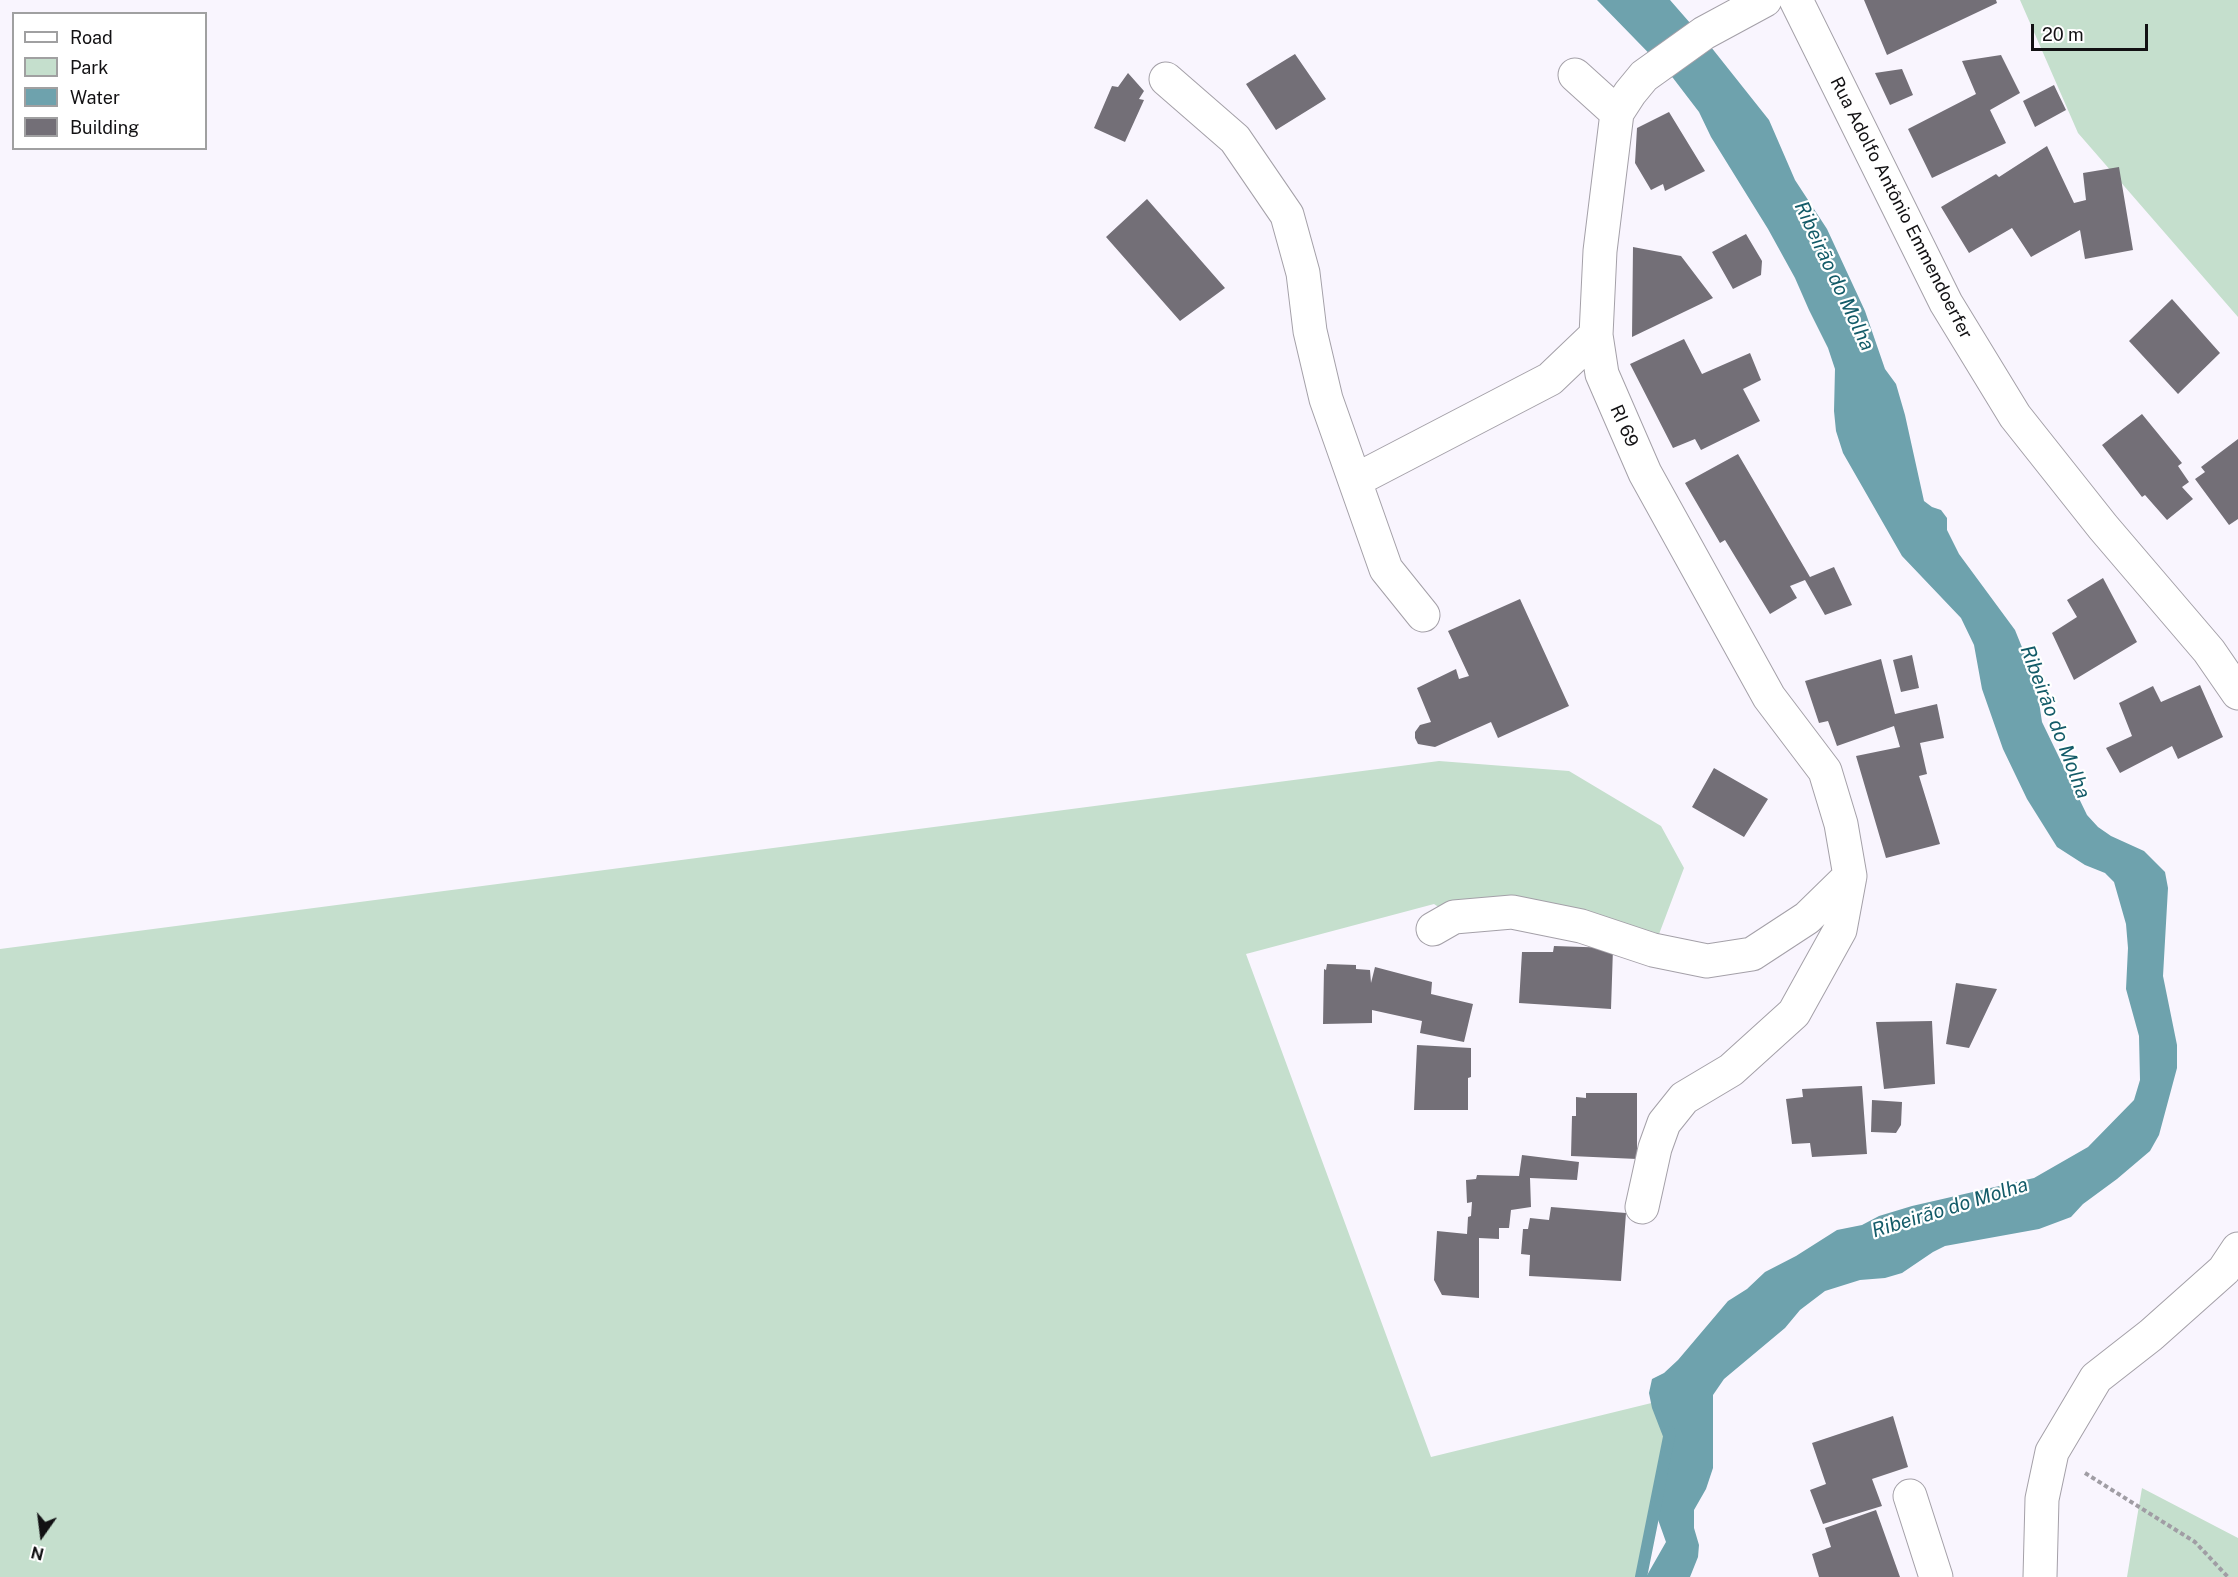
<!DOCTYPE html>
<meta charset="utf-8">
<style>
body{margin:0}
#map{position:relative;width:2238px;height:1577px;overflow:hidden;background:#f9f5fe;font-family:"Public Sans",sans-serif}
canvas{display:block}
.legend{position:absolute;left:12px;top:12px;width:195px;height:138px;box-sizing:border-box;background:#fff;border:2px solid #a0a0a1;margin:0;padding:8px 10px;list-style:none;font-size:18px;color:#121113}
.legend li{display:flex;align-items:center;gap:12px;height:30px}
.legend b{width:30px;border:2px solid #a0a0a1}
.north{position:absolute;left:12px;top:1505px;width:60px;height:60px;-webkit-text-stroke:4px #fff;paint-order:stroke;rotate:194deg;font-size:16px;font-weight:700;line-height:24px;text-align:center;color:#121113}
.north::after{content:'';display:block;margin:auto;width:21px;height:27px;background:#121113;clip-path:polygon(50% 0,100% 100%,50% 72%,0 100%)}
.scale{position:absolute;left:2031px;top:24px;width:117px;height:27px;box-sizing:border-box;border:3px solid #121113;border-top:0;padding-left:8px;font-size:18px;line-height:21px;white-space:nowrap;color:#121113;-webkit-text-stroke:4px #fff;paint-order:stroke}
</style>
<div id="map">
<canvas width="2238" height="1577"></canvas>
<ul class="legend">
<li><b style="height:8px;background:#fff"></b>Road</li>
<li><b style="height:16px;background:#c5dfcd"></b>Park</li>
<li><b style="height:16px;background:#6ea2ad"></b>Water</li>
<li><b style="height:16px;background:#736f77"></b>Building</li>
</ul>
<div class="north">N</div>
<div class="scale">20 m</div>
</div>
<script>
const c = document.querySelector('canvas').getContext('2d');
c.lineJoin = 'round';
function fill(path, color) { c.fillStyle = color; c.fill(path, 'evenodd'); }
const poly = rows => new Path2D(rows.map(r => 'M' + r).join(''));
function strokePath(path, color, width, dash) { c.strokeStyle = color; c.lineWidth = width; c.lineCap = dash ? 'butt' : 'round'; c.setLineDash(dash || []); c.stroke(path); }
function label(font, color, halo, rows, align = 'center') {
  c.font = font + ' "Public Sans",sans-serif'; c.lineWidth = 4.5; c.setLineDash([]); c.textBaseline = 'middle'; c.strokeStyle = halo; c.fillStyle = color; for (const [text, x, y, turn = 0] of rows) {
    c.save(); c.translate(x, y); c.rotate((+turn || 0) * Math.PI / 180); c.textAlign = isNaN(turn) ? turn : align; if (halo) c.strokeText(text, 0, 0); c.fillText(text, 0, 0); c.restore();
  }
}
fill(poly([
 [2020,0,2238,0,2238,317,2078,133],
 [1439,761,1569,771,1661,826,1684,868,1653,950,1454,917,1434,904,1246,954,1431,1457,1676,1397,1641,1577,0,1577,0,949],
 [2142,1488,2238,1538,2238,1577,2127,1577]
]), '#c5dfcd');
fill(poly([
 [1597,0,1670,0,1711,47,1769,120,1795,180,1827,229,1865,311,1885,369,1896,384,1905,415,1924,501,1932,507,1941,510,1947,518,1947,530,1959,554,2015,630,2036,682,2042,722,2087,815,2098,827,2111,836,2144,851,2165,872,2168,888,2163,976,2177,1045,2177,1068,2159,1135,2150,1151,2117,1179,2083,1204,2071,1217,2039,1229,1945,1246,1933,1252,1902,1273,1885,1278,1860,1280,1825,1291,1800,1310,1785,1328,1724,1379,1713,1395,1713,1468,1706,1489,1694,1510,1694,1528,1699,1545,1698,1557,1690,1577,1646,1577,1666,1542,1656,1514,1657,1493,1668,1466,1669,1452,1652,1408,1649,1393,1652,1379,1664,1373,1678,1360,1728,1301,1747,1289,1765,1272,1796,1256,1837,1230,1862,1225,1879,1216,1912,1206,2034,1178,2088,1147,2134,1100,2140,1080,2139,1036,2126,989,2128,948,2126,924,2114,882,2105,873,2085,865,2057,847,2027,799,2003,749,1982,689,1974,645,1961,618,1902,556,1843,453,1836,431,1834,411,1835,369,1828,348,1809,310,1795,278,1768,229,1711,137,1699,112,1673,78]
]), '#6ea2ad');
strokePath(poly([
 [1641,1577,1670,1432]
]), '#6ea2ad', 12);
fill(poly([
 [1864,0,1996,0,1997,3,1887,55],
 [1295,54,1326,99,1276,130,1246,84],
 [2001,55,2020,93,1990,110,2006,143,1932,178,1908,129,1976,94,1962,61],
 [1902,69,1913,95,1890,105,1875,73],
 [1128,73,1144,91,1139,99,1144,100,1125,142,1094,128,1112,86,1118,87],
 [2054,85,2066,110,2035,127,2023,101],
 [1669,112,1705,171,1665,191,1663,184,1651,190,1635,163,1637,128],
 [2047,146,2074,203,2086,200,2083,173,2119,167,2133,250,2085,259,2080,230,2031,257,2012,228,1969,253,1941,207,1996,174,1999,177],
 [1147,199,1225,288,1180,321,1106,237],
 [1746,234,1762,261,1761,275,1733,289,1712,252],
 [1633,247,1681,256,1713,298,1632,337],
 [2172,299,2220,353,2178,394,2129,341],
 [1684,339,1702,374,1750,353,1761,380,1743,389,1760,421,1701,450,1695,439,1673,448,1630,364],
 [2142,414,2182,463,2178,466,2189,482,2182,487,2193,499,2167,520,2145,495,2142,497,2102,445],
 [2238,439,2238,519,2229,525,2195,479,2205,472,2201,467],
 [1738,454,1810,577,1834,567,1852,605,1825,615,1805,580,1790,586,1797,598,1770,614,1725,540,1720,543,1685,483],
 [2103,578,2137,642,2074,680,2052,633,2077,617,2067,600],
 [1520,599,1569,706,1498,738,1491,722,1435,747,1418,744,1415,738,1415,732,1420,725,1431,722,1417,688,1456,669,1459,679,1469,676,1448,631],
 [1912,655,1919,688,1901,692,1893,660],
 [1881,659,1895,714,1937,704,1944,738,1920,743,1927,774,1919,776,1940,844,1886,858,1856,756,1900,747,1894,726,1837,746,1828,721,1819,723,1805,681],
 [2200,685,2223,737,2178,759,2172,746,2120,773,2106,748,2132,736,2119,703,2153,686,2161,702],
 [1714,768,1768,799,1744,837,1692,807],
 [1554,946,1613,948,1611,1009,1519,1003,1522,952,1553,952],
 [1327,964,1356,965,1356,969,1370,970,1371,983,1375,967,1432,982,1431,994,1473,1004,1464,1042,1420,1033,1422,1021,1372,1010,1372,1023,1323,1024,1324,969,1326,970],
 [1956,983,1997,989,1969,1048,1946,1044],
 [1932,1021,1935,1084,1884,1089,1876,1022],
 [1417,1045,1471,1048,1471,1077,1468,1078,1468,1110,1414,1110],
 [1862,1086,1867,1154,1812,1157,1810,1143,1792,1144,1786,1099,1803,1097,1802,1089],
 [1586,1093,1637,1093,1637,1159,1571,1156,1572,1116,1576,1116,1576,1097,1586,1098],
 [1872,1100,1902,1102,1901,1125,1896,1133,1871,1132],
 [1522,1155,1579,1162,1577,1180,1530,1178,1531,1207,1511,1210,1509,1228,1499,1228,1499,1239,1479,1238,1479,1298,1442,1295,1434,1280,1437,1231,1467,1234,1468,1217,1471,1216,1472,1202,1467,1203,1466,1180,1476,1179,1477,1175,1519,1176],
 [1551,1207,1626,1213,1621,1281,1529,1276,1530,1255,1521,1254,1523,1229,1528,1229,1530,1218,1549,1220],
 [1893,1416,1908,1467,1872,1479,1882,1506,1823,1524,1810,1490,1826,1484,1812,1443],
 [1876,1510,1900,1577,1819,1577,1812,1554,1831,1547,1825,1528]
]), '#736f77');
const minor = poly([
 [1796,0,1946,303,2015,416,2103,527,2209,651,2238,693],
 [1575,75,1617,113],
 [1166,79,1235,139,1287,215,1303,273,1310,331,1326,399,1386,569,1423,615],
 [1356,480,1550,379,1596,335],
 [1433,929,1454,917,1512,912,1581,926,1653,950,1707,961,1752,954,1807,918,1850,876],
 [1642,1207,1655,1148,1664,1123,1684,1098,1731,1070,1794,1013,1840,930,1850,876,1841,824,1825,771,1769,697,1645,473,1602,374,1596,335,1600,251,1617,113,1630,93,1644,76,1704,33,1765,0],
 [1910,1496,1936,1577],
 [2040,1577,2042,1499,2052,1452,2096,1378,2151,1335,2224,1270,2238,1249]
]);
strokePath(minor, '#a4a0a8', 35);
strokePath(poly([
 [2085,1473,2195,1542,2228,1577]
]), '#a09da4', 4, [4.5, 3]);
strokePath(minor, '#fff', 33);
label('18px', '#121113', '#fff', [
 ["Rua Adolfo Antônio Emmendoerfer",1901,208,63],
 ["RI 69",1624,426,66]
]);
label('italic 20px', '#135b68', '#fff', [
 ["Ribeirão do Molha",1834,276,65],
 ["Ribeirão do Molha",2055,722,69],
 ["Ribeirão do Molha",1950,1208,-17]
]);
</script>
